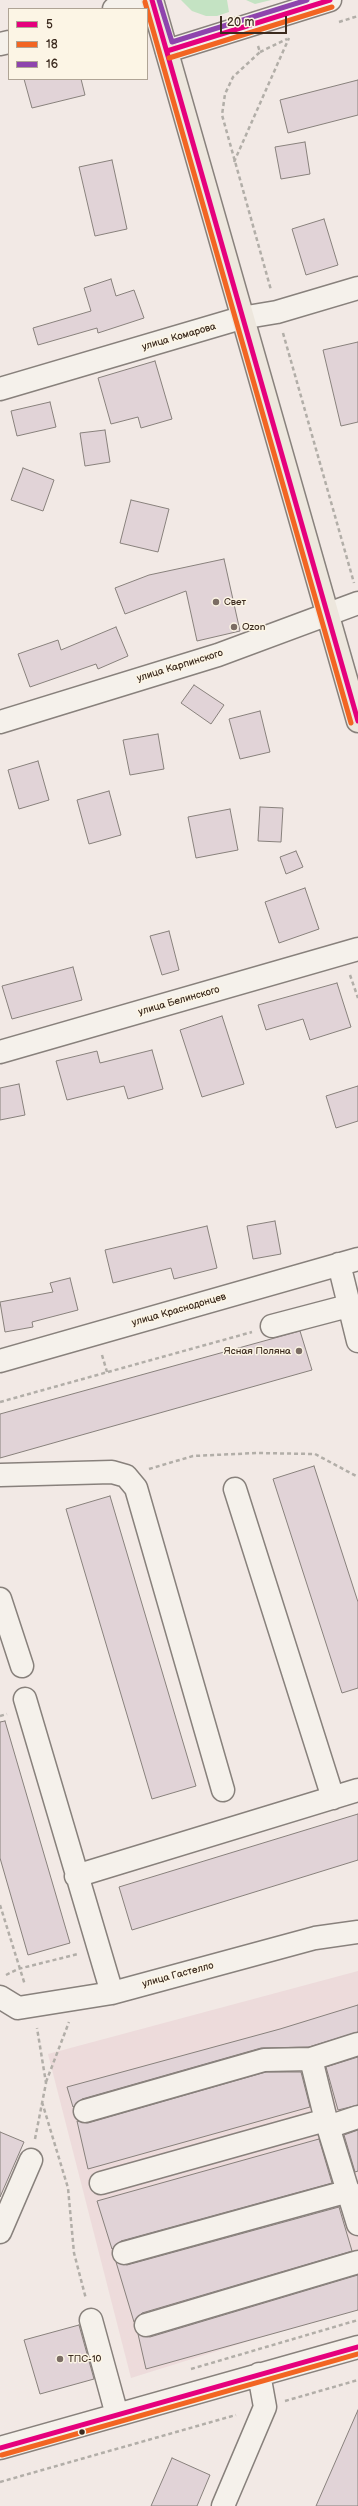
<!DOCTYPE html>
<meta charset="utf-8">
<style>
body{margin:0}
#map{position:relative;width:358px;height:2506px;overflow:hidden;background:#f2e9e5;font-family:"Balsamiq Sans",sans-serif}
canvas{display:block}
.legend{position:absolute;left:8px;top:8px;width:140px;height:72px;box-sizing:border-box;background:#fcf5e5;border:1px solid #afa495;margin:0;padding:5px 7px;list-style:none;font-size:12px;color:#3b2a1e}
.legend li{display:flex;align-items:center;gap:8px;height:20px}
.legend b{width:20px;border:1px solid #afa495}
.scale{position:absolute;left:220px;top:16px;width:67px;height:18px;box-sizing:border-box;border:2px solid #3b2a1e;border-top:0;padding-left:5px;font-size:12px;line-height:14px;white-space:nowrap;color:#3b2a1e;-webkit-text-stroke:3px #fcf5e5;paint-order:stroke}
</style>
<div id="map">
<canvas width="358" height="2506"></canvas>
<ul class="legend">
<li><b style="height:5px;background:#e5007d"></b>5</li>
<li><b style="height:5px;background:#f26522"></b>18</li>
<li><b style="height:5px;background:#8e44ad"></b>16</li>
</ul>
<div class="scale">20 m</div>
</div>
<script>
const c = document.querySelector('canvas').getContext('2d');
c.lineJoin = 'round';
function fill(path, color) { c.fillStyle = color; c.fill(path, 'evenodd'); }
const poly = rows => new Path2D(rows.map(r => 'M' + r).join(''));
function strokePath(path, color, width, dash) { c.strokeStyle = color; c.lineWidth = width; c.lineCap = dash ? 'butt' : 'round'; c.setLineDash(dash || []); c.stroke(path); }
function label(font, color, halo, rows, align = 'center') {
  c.font = font + ' "Balsamiq Sans",sans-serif'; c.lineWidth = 3; c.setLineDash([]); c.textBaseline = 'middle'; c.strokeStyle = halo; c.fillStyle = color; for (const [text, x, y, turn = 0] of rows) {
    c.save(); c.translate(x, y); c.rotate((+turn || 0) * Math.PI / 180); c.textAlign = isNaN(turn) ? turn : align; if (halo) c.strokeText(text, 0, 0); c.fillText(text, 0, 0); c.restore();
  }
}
fill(poly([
 [358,1971,358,2307,131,2378,48,2054]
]), '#eddbdb');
fill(poly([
 [181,0,227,0,229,12,217,16,206,16,192,11],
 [246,0,271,0,255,4]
]), '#c4e3c3');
const building = poly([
 [24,79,81,79,85,95,32,108,24,79],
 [358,80,358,115,288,133,280,100,358,80],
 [305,142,310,174,281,179,275,147,305,142],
 [112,160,127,229,95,236,79,167,112,160],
 [324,219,338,265,306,275,292,229,324,219],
 [111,279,116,296,134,290,144,318,98,333,97,328,38,345,33,328,91,311,84,288,111,279],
 [358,342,358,422,341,426,323,350,358,342],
 [155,361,172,419,141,428,138,417,111,424,98,378,155,361],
 [50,402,56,427,17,436,11,411,50,402],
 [105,430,110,462,85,466,80,433,105,430],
 [23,468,54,480,43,511,11,500,23,468],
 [131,500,169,509,158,552,120,543,131,500],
 [224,559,240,631,197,641,186,591,125,614,115,588,149,575,224,559],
 [116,627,128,656,98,669,96,664,30,687,18,654,58,640,61,650,116,627],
 [194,685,224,705,211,724,181,703,194,685],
 [260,711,270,752,240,759,229,719,260,711],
 [158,734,164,769,130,775,123,740,158,734],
 [38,761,49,800,19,809,8,770,38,761],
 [109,791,121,835,89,844,77,800,109,791],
 [260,807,283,808,281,842,258,841,260,807],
 [230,809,238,850,196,858,188,817,230,809],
 [296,851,303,867,286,874,280,857,296,851],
 [305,888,319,929,279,943,265,902,305,888],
 [169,931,179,970,162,975,150,936,169,931],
 [73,967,82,1000,12,1019,2,986,73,967],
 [337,983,351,1027,310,1040,303,1019,266,1030,258,1005,337,983],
 [222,1016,244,1084,202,1097,180,1030,222,1016],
 [152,1050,163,1089,128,1099,124,1086,67,1100,56,1061,97,1051,100,1063,152,1050],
 [19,1084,25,1115,0,1120,0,1088,19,1084],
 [358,1086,358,1121,336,1128,326,1096,358,1086],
 [275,1221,281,1254,253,1259,247,1226,275,1221],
 [207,1226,217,1268,174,1279,171,1268,113,1283,105,1250,207,1226],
 [70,1278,78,1310,32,1322,33,1327,5,1332,0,1302,53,1292,50,1283,70,1278],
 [300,1331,312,1370,0,1458,0,1414,300,1331],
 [314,1466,358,1602,358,1688,342,1693,273,1479,314,1466],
 [110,1496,196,1786,152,1799,66,1509,110,1496],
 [5,1721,70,1943,28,1955,0,1858,0,1722,5,1721],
 [358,1814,358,1860,132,1930,119,1887,358,1814],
 [358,2005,358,2032,309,2047,261,2048,82,2099,73,2107,67,2087,280,2029,358,2005],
 [358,2057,358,2105,338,2110,326,2067,358,2057],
 [266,2072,301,2072,310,2107,88,2169,77,2121,88,2123,266,2072],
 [358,2130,358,2171,355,2172,344,2135,358,2130],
 [0,2132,24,2142,0,2197,0,2132],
 [319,2139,332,2183,121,2241,112,2249,97,2201,319,2139],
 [339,2207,352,2251,142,2313,134,2322,116,2262,127,2265,339,2207],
 [358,2275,358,2310,146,2369,138,2334,150,2337,358,2275],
 [79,2325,94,2379,40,2394,24,2340,79,2325],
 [358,2410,358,2506,316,2506,358,2410],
 [172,2458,210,2475,197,2506,151,2506,172,2458]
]);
fill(building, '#e1d3d7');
strokePath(building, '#88817c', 1);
const minor = poly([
 [114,9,144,0],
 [0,44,9,42],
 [167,51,330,0],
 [0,389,241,318,277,312,358,288],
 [0,722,218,655,358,603],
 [0,1052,358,949],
 [339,1264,358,1341],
 [272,1326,348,1306],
 [0,1361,358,1259],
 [0,1475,112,1472,126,1476,136,1488,223,1790],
 [235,1489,333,1798],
 [0,1599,22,1666],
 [25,1699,112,1993],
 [76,1876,358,1790],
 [0,1997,18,2008,112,1993,315,1938,358,1932],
 [311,2059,326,2120,358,2224],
 [85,2111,264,2060,311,2059,358,2044],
 [328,2127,358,2117],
 [101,2183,326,2120],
 [0,2232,31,2160],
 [124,2253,349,2191],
 [91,2320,117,2415],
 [146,2325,358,2262],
 [0,2448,358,2347],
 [223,2506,265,2407,259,2374]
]);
const major = poly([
 [152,0,358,721]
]);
strokePath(minor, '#88817c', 25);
strokePath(major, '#88817c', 25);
strokePath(poly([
 [339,22,358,16],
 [258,46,260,52,233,77,225,94,222,115,271,290],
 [260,52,287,39],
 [234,162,289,38],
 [283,333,354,583],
 [350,975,358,998],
 [102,1355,107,1372],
 [0,1402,252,1332],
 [149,1469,193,1456,257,1453,315,1454,358,1477],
 [0,1716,7,1714],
 [0,1905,25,1985],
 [6,1975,18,1969,78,1954],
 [46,2082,69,2022],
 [42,2102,68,2188,74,2253,86,2299],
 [35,2139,46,2083,37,2028],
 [191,2369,358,2320],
 [285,2401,358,2380],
 [0,2482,236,2415]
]), '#b2aea8', 2.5, [4, 3]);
strokePath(minor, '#f5f1eb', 22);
strokePath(major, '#ede7dd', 22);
strokePath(poly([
 [152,0,358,721],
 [167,51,330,0],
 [0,2448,358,2347]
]), '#e5007d', 5);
strokePath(poly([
 [145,2,351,723],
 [169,58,332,7],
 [2,2455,358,2354]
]), '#f26522', 5);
strokePath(poly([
 [159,0,172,42,307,0]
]), '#8e44ad', 5);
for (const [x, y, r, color] of [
 [216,602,4,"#7b6d64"],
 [234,627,4,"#7b6d64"],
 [299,1351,4,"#7b6d64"],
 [60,2359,4,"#7b6d64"],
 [82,2432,3.5,"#3b2a1e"]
]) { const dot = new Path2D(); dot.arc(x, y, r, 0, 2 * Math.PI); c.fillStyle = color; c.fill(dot); strokePath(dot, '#fcf5e5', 1.5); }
label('10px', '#3b2a1e', '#fcf5e5', [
 ["улица Комарова",179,337,-16],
 ["улица Карпинского",180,666,-17],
 ["улица Белинского",179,1001,-16],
 ["улица Краснодонцев",179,1310,-16],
 ["улица Гастелло",178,1975,-15]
]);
label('10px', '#3b2a1e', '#fcf5e5', [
 ["Свет",224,602],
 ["Ozon",242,627],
 ["Ясная Поляна",291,1351,"right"],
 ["ТПС-10",68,2359]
], 'left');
</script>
